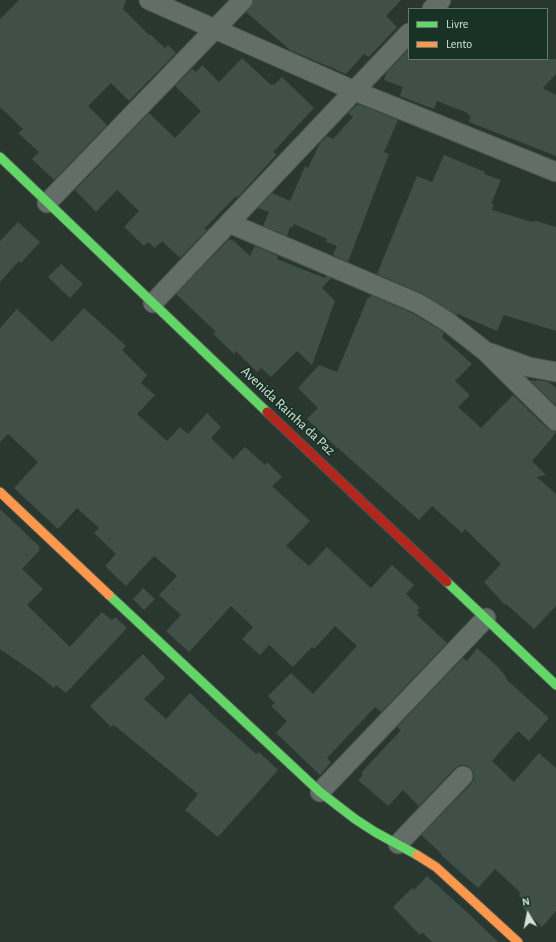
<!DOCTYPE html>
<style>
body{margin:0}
#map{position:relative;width:556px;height:942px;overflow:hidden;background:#29372f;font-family:"Alegreya Sans",sans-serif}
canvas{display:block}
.legend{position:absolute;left:408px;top:8px;width:140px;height:52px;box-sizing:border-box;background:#183325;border:1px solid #63796d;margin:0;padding:5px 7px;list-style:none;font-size:12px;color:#d4e3da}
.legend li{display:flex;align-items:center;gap:8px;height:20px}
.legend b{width:20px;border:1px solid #63796d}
.north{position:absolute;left:508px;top:894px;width:40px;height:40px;-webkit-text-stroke:3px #183325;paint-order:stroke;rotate:350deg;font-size:11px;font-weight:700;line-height:16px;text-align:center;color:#d4e3da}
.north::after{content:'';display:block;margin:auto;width:14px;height:18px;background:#d4e3da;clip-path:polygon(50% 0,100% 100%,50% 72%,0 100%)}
</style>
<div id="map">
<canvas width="556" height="942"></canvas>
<ul class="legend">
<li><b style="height:5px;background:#63d668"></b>Livre</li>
<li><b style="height:5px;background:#ff974d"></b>Lento</li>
</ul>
<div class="north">N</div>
</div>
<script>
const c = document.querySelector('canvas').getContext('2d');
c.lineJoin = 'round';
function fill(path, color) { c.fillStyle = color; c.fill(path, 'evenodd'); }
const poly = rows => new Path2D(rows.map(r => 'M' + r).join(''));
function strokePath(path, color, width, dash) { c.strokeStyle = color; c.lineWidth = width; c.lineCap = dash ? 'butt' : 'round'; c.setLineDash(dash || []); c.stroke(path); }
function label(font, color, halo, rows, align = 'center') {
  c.font = font + ' "Alegreya Sans",sans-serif'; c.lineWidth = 3.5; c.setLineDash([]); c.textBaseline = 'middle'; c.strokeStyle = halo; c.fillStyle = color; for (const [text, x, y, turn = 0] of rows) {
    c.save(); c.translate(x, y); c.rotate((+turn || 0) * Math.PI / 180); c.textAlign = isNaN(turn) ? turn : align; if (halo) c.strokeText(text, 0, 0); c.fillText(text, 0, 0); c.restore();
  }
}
fill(poly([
 [19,0,126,0,123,9,149,35,150,34,165,48,168,45,176,53,129,101,111,83,88,106,107,125,54,180,32,159,39,152,18,133,23,129,0,107,0,19],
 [254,0,401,0,386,16,397,27,369,57,364,54,346,74,290,50,246,12,251,7],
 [408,50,409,59,556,59,556,74,543,88,556,95,556,156,469,122,471,116,467,114,468,113,437,101,434,109,400,96,403,87,384,80,386,73],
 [242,58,271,85,272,84,274,85,282,77,314,108,273,152,277,154,238,197,236,196,204,229,207,230,180,258,162,241,155,248,148,242,144,246,124,227,139,211,117,190,96,212,75,190,149,113,175,138,201,111,175,86,192,69,196,72,202,65,219,82],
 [358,104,398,120,384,152,389,154,348,262,333,255,337,246,326,242,327,239,294,224,292,228,290,227,287,236,263,226,269,212,258,208,272,193,290,201,305,166,308,168,320,143,327,136,333,139,353,117,348,113],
 [444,155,485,172,484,174,501,180,491,204,494,204,492,210,532,222,536,221,556,227,556,331,504,315,497,331,458,314,457,315,421,293,377,274,417,176,432,182],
 [18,222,40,242,21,263,19,261,0,282,0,241],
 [229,239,234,241,250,256,255,246,278,256,277,259,299,268,325,278,326,276,331,278,322,288,335,301,312,365,297,351,271,377,261,368,257,372,236,351,234,354,213,334,216,332,176,294],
 [61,264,83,284,70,298,48,277],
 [371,295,412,313,442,331,444,333,442,337,472,364,455,381,470,395,458,407,481,428,513,395,548,429,556,432,551,439,532,461,546,475,537,477,556,494,556,606,534,629,506,604,505,605,484,582,501,564,465,529,462,533,432,506,419,520,331,442,307,419,318,408,298,388,319,365,337,372,368,297,370,298],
 [84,308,126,346,122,350,147,375,141,383,155,395,137,414,167,441,180,427,188,434,207,413,221,427,211,438,233,459,245,447,265,465,267,462,282,477,272,486,310,521,286,546,309,566,327,547,371,588,392,565,414,585,406,594,420,608,417,610,419,612,417,615,447,643,381,712,375,707,327,758,331,762,320,775,276,733,287,721,271,706,275,703,268,696,291,673,313,694,357,646,335,626,314,649,312,647,293,667,269,645,260,655,242,639,253,627,231,606,189,652,166,631,181,615,159,595,177,576,154,556,126,586,105,566,116,554,94,533,99,528,77,508,58,529,14,488,38,462,8,434,0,442,0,328,17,309,52,342],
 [530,380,536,381,536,380,549,382,556,388,556,406],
 [0,509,40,547,38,549,40,550,22,569,43,589,27,605,70,647,102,612,112,620,115,617,127,628,66,693,56,685,54,688,42,678,0,649],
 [143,588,155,599,144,610,133,599],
 [477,648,498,667,507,678,506,679,549,718,529,741,518,731,492,761,514,782,539,753,556,768,556,911,542,927,521,906,525,902,519,896,521,893,495,869,478,888,441,855,442,854,421,835,471,784,474,779,474,773,470,768,465,765,460,765,455,768,419,806,403,790,388,806,358,780,363,775,361,773,401,730,397,727,463,658,467,661],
 [143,654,165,678,144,699,166,719,190,693,216,718,256,754,259,752,278,770,218,837,185,810,198,794,114,725,111,727,90,706],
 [427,876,469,914,498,942,432,942,423,933,420,935,393,907,412,888,414,890]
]), '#405048');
const street = poly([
 [149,0,355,91,556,172],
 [432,9,441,0],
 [47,203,243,0],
 [229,223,417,303,432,312,448,322,485,351,556,421],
 [153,303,409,33],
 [490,353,529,367,556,372],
 [320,792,486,618],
 [398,844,463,776]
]);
const fast = poly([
 [0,157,267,412],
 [447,582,556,685],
 [109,595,320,792,355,819,375,832,417,855]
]);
const slow = poly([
 [0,492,109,595],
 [417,855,436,867,518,942]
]);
const jam = poly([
 [267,412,447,582]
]);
strokePath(street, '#48554d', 21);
strokePath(fast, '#48554d', 11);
strokePath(slow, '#48554d', 11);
strokePath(jam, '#48554d', 11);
strokePath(street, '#646e68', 19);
strokePath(fast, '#63d668', 9);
strokePath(slow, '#ff974d', 9);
strokePath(jam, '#b3261e', 9);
label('14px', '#d4e3da', '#183325', [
 ["Avenida Rainha da Paz",288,411,43]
]);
</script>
